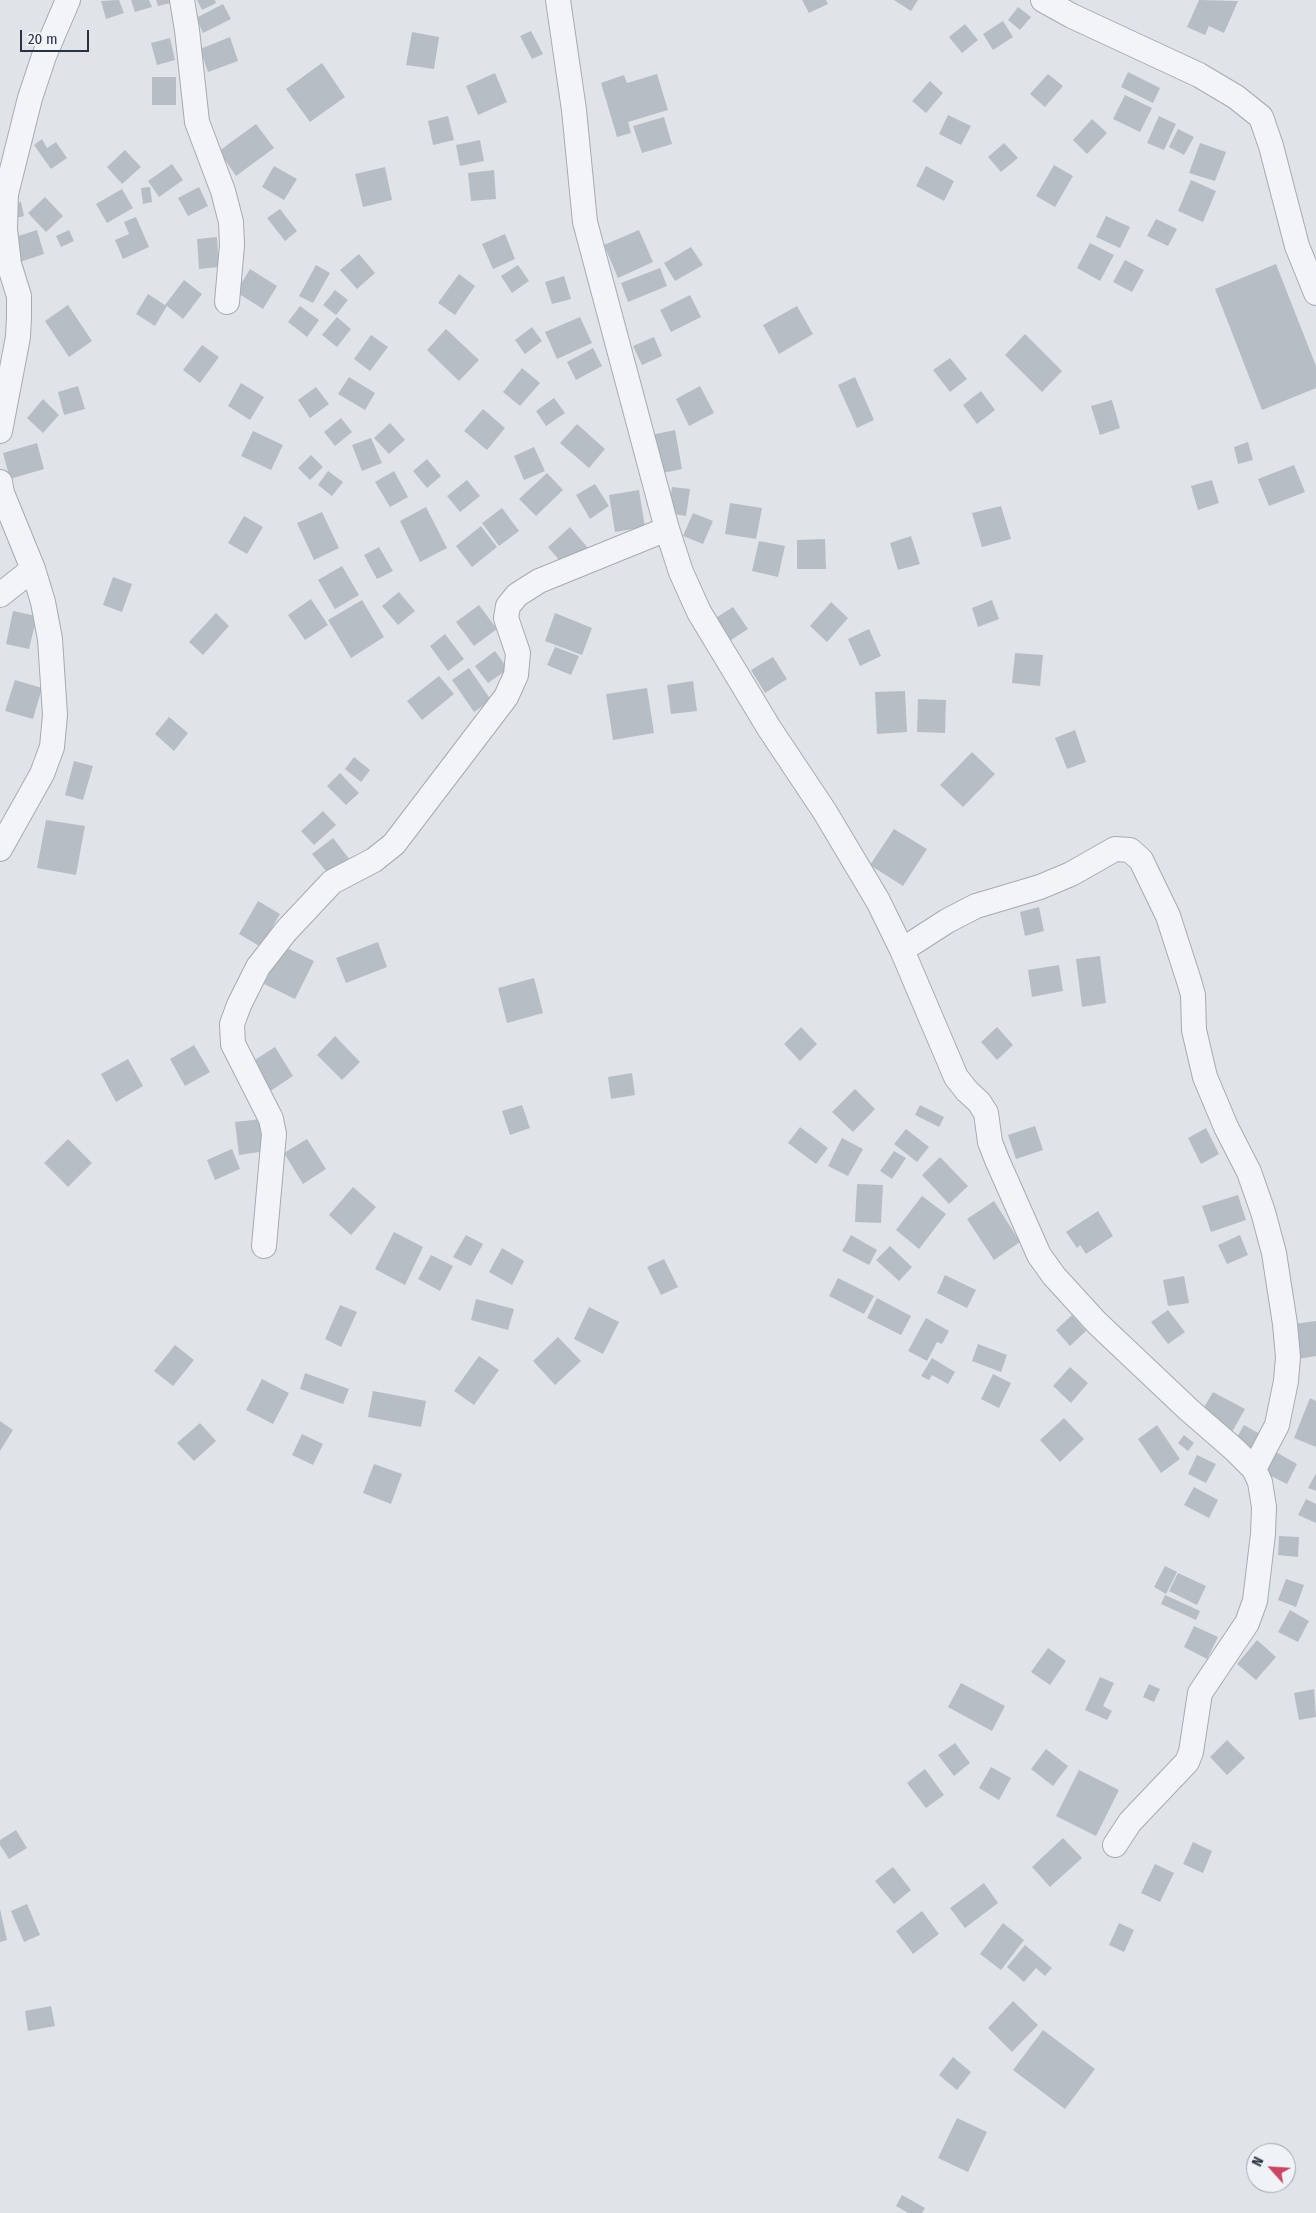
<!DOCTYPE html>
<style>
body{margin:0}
#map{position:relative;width:1316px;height:2213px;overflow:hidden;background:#e0e4e9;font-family:"Fira Sans Condensed",sans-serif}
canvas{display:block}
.north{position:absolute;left:1246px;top:2143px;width:50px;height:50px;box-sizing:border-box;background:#eff2f6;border:1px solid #a0a5ad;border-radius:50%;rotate:296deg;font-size:14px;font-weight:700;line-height:20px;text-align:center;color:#293240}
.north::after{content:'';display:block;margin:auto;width:18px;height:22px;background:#cc4663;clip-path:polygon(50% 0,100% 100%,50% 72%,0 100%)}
.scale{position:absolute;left:20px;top:30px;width:69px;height:22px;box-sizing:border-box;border:2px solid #293240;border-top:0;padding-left:6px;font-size:15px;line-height:18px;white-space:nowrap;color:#293240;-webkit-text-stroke:4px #eff2f6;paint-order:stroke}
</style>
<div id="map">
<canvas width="1316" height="2213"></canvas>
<div class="north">N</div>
<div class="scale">20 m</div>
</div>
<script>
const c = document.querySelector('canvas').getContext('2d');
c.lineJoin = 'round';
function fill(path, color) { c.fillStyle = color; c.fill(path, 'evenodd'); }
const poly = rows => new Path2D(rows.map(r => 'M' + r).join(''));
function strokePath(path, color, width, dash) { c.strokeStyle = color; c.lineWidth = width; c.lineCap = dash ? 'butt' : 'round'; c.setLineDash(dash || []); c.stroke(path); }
fill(poly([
 [119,0,124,13,106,19,101,1],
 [131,0,149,0,152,7,135,12],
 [156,0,179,0,179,1,158,6],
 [197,0,215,0,216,3,202,10],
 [802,0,826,0,828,4,809,13],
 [894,0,918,0,911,11],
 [1199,0,1238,1,1224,33,1209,26,1205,35,1187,27],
 [223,4,231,19,203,33,196,18],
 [1018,7,1031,17,1020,30,1008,20],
 [1003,21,1013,37,993,50,983,34],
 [965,24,978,40,962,53,949,37],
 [531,31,543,54,532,59,520,36],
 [412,32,439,37,434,69,406,65],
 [230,37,238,61,208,72,200,49],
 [170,38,175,60,157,65,151,43],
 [322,63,345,97,310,122,286,89],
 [1128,72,1160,88,1153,103,1121,87],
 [495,73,507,102,478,115,466,86],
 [657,74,668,110,628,122,631,133,617,137,601,83,624,75,627,83],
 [1048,74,1063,86,1045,107,1030,94],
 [152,77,176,77,176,105,152,105],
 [930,81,943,93,926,113,912,101],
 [1125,95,1152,108,1140,132,1113,119],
 [948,115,971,126,961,145,939,134],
 [448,116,454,140,433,145,428,121],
 [1159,116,1176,124,1164,150,1147,143],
 [664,117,672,144,642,153,633,126],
 [1092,119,1107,133,1087,154,1073,140],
 [256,124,274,148,236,176,219,151],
 [1178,129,1194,137,1184,155,1169,147],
 [42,139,47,148,56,142,67,158,51,169,34,145],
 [480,140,484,161,460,166,456,145],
 [1004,143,1018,158,1001,172,988,157],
 [1200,143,1226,152,1215,181,1189,173],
 [125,150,141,167,122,184,107,167],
 [172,164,183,180,159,197,148,181],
 [1054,165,1073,176,1055,207,1036,196],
 [274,166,297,179,284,200,262,187],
 [926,166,954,181,944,201,916,186],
 [385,167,392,200,363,207,355,174],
 [494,170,496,199,471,201,468,173],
 [1191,180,1216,191,1203,222,1178,211],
 [150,187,152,202,143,204,141,188],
 [199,187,208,206,188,216,178,198],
 [122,189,133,208,107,223,96,204],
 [45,197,63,216,46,232,28,213],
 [21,202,24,216,13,219,9,205],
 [280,209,297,231,285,241,267,218],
 [1106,216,1130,227,1120,248,1096,237],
 [136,217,149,247,123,259,115,240,129,234,124,222],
 [1156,219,1177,229,1168,246,1147,236],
 [37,230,44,254,17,263,9,239],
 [69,230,74,241,61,247,56,236],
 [639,230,653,262,618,278,604,245],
 [505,234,515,259,493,269,482,244],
 [217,237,219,267,199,269,197,239],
 [1090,243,1114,255,1100,281,1077,268],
 [691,247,703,265,675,281,664,263],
 [359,254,375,273,357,289,340,270],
 [1125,260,1144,270,1132,292,1113,282],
 [1276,264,1316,366,1316,388,1262,410,1215,289],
 [316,265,330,273,313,303,299,296],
 [518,265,529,281,512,293,501,276],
 [660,268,667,286,628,302,621,283],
 [250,269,277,286,263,309,236,292],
 [459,274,475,286,455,315,438,303],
 [564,276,571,299,552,304,545,282],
 [184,280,202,294,183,319,167,306,155,326,136,314,148,294,165,305],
 [335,290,348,300,336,315,323,305],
 [690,295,701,317,671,332,660,310],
 [68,305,92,341,69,357,45,321],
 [300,306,319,320,307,337,288,322],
 [797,306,813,334,779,354,763,325],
 [337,317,351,329,337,347,322,335],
 [580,317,592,343,557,359,545,332],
 [532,327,542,341,525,354,515,340],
 [446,329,479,360,459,381,427,350],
 [1025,334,1062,371,1042,392,1005,355],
 [371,335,388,347,370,371,354,359],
 [654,337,662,356,642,365,633,346],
 [202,345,219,357,200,383,183,370],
 [593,348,602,366,576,380,567,362],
 [950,358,967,379,950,392,933,370],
 [522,368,540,383,520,406,503,392],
 [349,377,375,393,365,410,338,394],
 [855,377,874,420,857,428,838,385],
 [241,383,264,397,250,420,228,406],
 [78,386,85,409,64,415,58,392],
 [700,386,714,413,689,426,676,399],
 [316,387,329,404,310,418,298,400],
 [981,391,995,410,977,424,963,405],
 [554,398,565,413,546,426,536,411],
 [43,399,59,415,43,433,27,418],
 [1112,400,1120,428,1100,435,1091,406],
 [483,409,505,428,487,450,464,431],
 [341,418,352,432,335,446,324,432],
 [390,423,405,440,389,454,374,438],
 [577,424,605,449,589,468,560,443],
 [675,430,682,469,658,474,651,435],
 [253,431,283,445,271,470,241,456],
 [371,438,382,463,362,471,352,445],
 [1248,442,1253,460,1238,464,1234,447],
 [37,443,44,469,10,479,3,453],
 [534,447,545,471,524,480,514,456],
 [311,455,323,467,310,480,298,468],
 [427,459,441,476,427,488,413,471],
 [1294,465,1305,492,1269,506,1258,479],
 [328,471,343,482,332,496,318,485],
 [394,471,408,497,390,507,375,482],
 [547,473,563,490,536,516,519,499],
 [467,480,480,496,460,512,447,496],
 [1212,480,1219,503,1198,510,1191,486],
 [595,484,609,506,590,519,576,495],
 [672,487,690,489,686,516,668,513],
 [639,490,645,527,615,532,609,495],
 [730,503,762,508,756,539,725,534],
 [1001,506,1011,539,982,547,972,513],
 [426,507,447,548,420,562,400,521],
 [502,508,519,531,499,546,482,523],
 [322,512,339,548,314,560,297,523],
 [693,513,713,521,703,544,683,536],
 [244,516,263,527,247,554,228,543],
 [481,526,497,547,472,567,456,546],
 [570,527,588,548,566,568,548,547],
 [911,536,920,564,898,570,890,543],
 [825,539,826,569,797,569,797,540],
 [759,541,785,546,778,577,752,571],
 [379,547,393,571,377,579,364,555],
 [342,566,359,595,335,609,318,580],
 [113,577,132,584,122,612,103,605],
 [399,592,415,611,398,625,382,606],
 [311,599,328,625,305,640,288,615],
 [362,600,384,637,351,658,328,620],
 [992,600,999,619,978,627,972,608],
 [831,602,848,618,827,642,810,626],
 [479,605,497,629,474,646,456,622],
 [733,607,748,629,728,642,714,619],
 [13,611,37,616,29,649,6,644],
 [216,613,229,626,203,655,189,642],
 [555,613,592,628,582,655,545,641],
 [869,629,881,656,860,666,848,639],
 [445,634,464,659,448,671,430,646],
 [555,647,579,656,571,675,547,665],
 [495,651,508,669,488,683,475,666],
 [1015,653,1043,655,1040,686,1012,683],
 [773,657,787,679,765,693,751,670],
 [469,668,491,700,474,712,452,680],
 [439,676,454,694,422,720,407,701],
 [15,680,42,688,33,719,5,711],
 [693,681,697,711,671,714,667,685],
 [647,688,654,733,613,740,606,694],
 [905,691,907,732,877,734,875,692],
 [918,699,946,700,945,733,917,732],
 [169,717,188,733,174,751,155,734],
 [1075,730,1086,762,1067,769,1055,738],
 [972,752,995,774,963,807,940,785],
 [354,757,370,770,361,782,345,769],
 [74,761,93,766,83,800,65,795],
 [340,773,359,793,346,805,327,786],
 [323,811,336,825,314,845,301,831],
 [46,820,85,826,76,875,37,868],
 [894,829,927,849,903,886,870,865],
 [333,838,350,860,330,876,312,854],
 [258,901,280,914,261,947,239,934],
 [1039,907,1044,931,1025,936,1020,912],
 [378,942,387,967,346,983,336,958],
 [283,946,314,961,295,999,264,984],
 [1100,956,1106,1003,1082,1007,1076,959],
 [1059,965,1063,991,1032,997,1028,970],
 [534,978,543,1013,507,1023,498,988],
 [801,1027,817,1044,800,1061,784,1044],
 [997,1027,1013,1045,997,1060,981,1042],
 [335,1036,360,1062,342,1080,317,1055],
 [194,1045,210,1072,185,1086,170,1059],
 [275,1047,293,1076,266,1094,247,1065],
 [128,1059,143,1086,116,1102,101,1074],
 [632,1073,635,1095,611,1099,608,1077],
 [855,1089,875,1109,853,1132,832,1112],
 [522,1105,530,1128,510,1135,502,1111],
 [920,1105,944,1117,939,1127,915,1115],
 [262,1119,266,1151,239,1155,235,1122],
 [1035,1126,1043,1150,1016,1159,1008,1135],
 [800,1127,828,1148,816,1164,788,1143],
 [1206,1128,1219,1154,1201,1164,1188,1138],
 [906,1129,929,1147,917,1162,894,1144],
 [842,1138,863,1149,848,1176,828,1166],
 [68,1139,92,1163,68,1187,44,1163],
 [307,1139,326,1169,303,1184,284,1153],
 [232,1149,240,1169,215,1180,207,1160],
 [894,1151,906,1158,892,1179,880,1171],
 [940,1157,968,1186,949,1204,922,1175],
 [857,1184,883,1185,881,1223,855,1222],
 [353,1187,376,1207,351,1235,329,1215],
 [1238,1195,1246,1220,1211,1232,1202,1206],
 [922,1196,946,1214,919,1249,896,1230],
 [994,1201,1020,1242,994,1260,967,1219],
 [1098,1211,1113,1236,1086,1254,1080,1245,1077,1248,1066,1232],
 [394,1232,423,1247,405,1285,375,1269],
 [466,1235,483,1244,471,1266,453,1257],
 [851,1235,877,1250,869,1265,842,1251],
 [1240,1235,1248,1255,1227,1264,1218,1245],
 [890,1246,912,1267,899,1281,876,1260],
 [502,1248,524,1261,512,1285,489,1272],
 [431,1255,453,1266,440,1291,418,1279],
 [664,1259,678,1287,661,1295,647,1267],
 [945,1275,976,1290,967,1308,937,1293],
 [1184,1276,1189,1303,1168,1306,1163,1280],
 [838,1278,874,1296,864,1314,829,1296],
 [877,1298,911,1316,901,1335,867,1318],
 [476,1299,514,1309,508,1330,471,1320],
 [340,1305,357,1312,341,1347,325,1339],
 [589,1307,619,1322,603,1354,574,1339],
 [1168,1310,1185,1332,1168,1344,1151,1322],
 [1072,1315,1086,1331,1070,1346,1056,1330],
 [926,1318,949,1331,942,1344,937,1342,927,1361,908,1351],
 [1316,1321,1316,1356,1298,1359,1294,1324],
 [558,1337,581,1361,555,1385,533,1361],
 [978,1344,1007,1355,1001,1372,972,1361],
 [175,1345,194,1360,173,1386,154,1371],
 [479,1356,499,1370,474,1405,454,1391],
 [932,1358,955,1372,948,1384,932,1375,929,1380,921,1376],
 [1070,1367,1088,1383,1071,1403,1053,1386],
 [305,1373,349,1389,343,1404,300,1389],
 [993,1374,1011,1383,999,1408,981,1399],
 [262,1379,289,1393,273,1424,246,1410],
 [373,1391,426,1401,421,1427,368,1417],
 [1213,1392,1245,1409,1232,1432,1200,1414],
 [1310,1398,1316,1401,1316,1447,1294,1438],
 [1064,1418,1084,1439,1060,1462,1040,1440],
 [0,1421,13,1430,0,1451],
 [200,1423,216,1441,194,1461,177,1443],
 [1157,1425,1180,1459,1161,1473,1138,1439],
 [1244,1425,1260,1434,1248,1454,1233,1444],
 [302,1434,323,1444,313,1465,292,1455],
 [1184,1435,1194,1443,1188,1451,1178,1443],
 [1276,1452,1297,1464,1287,1484,1265,1473],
 [1197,1455,1216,1464,1206,1483,1188,1474],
 [374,1464,402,1474,391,1504,363,1493],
 [1316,1473,1316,1491,1308,1488],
 [1194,1487,1218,1500,1209,1518,1184,1505],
 [1306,1499,1316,1504,1316,1523,1298,1515],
 [1279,1536,1299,1537,1298,1557,1278,1555],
 [1165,1566,1177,1572,1166,1594,1154,1587],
 [1178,1573,1206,1586,1197,1605,1169,1591],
 [1286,1579,1304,1585,1296,1607,1278,1600],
 [1165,1595,1200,1611,1196,1620,1161,1604],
 [1290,1610,1309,1621,1298,1642,1278,1632],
 [1194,1626,1218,1637,1207,1659,1184,1647],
 [1257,1640,1276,1657,1256,1680,1237,1664],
 [1048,1648,1066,1661,1050,1685,1031,1672],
 [1100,1677,1114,1683,1103,1706,1112,1711,1107,1720,1085,1710],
 [961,1683,1005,1706,992,1731,948,1707],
 [1149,1684,1160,1689,1154,1702,1143,1697],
 [1314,1689,1316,1717,1299,1720,1294,1693],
 [1227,1740,1245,1758,1227,1775,1210,1757],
 [955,1743,970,1763,954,1776,938,1755],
 [1046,1749,1068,1766,1053,1786,1031,1769],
 [991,1767,1011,1778,999,1800,979,1788],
 [925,1769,944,1795,926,1808,907,1783],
 [1079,1770,1119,1790,1096,1836,1056,1816],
 [16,1830,27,1848,9,1859,0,1845,0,1840],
 [1063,1838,1082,1858,1050,1887,1032,1867],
 [1193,1842,1212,1851,1203,1873,1183,1864],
 [1155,1864,1174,1873,1160,1902,1141,1893],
 [893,1867,911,1890,894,1904,875,1881],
 [984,1883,998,1903,965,1928,950,1908],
 [27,1904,40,1935,24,1942,11,1911],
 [0,1909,7,1940,0,1942],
 [922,1911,939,1934,913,1954,896,1931],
 [1003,1923,1024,1940,1001,1970,980,1954],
 [1119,1923,1134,1930,1124,1952,1109,1945],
 [1025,1945,1052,1968,1045,1976,1036,1968,1024,1982,1007,1967],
 [1013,2001,1038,2025,1012,2052,988,2028],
 [51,2006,55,2026,28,2031,25,2011],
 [1043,2030,1095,2069,1065,2109,1013,2070],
 [953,2057,971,2072,957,2090,939,2075],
 [957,2118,987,2132,968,2172,938,2158],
 [902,2195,925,2208,922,2213,908,2213,896,2206]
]), '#b7bdc5');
const minor = poly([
 [182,0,187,30,197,122,223,191,231,222,232,245,227,302],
 [558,0,574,110,585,222,667,529,681,572,699,612,769,728,825,812,878,901,902,950,956,1077,967,1091,979,1102,986,1113,990,1142,997,1160,1039,1255,1054,1276,1097,1323,1189,1410,1235,1450,1254,1469,1260,1482,1264,1507,1263,1534,1255,1601,1247,1623,1200,1693,1191,1752,1187,1762,1130,1822,1115,1845],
 [1043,0,1072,16,1199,75,1236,97,1261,117,1271,146,1297,246,1316,293],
 [0,431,18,337,19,317,19,296,9,264,5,229,6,194,30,98,44,56,68,0],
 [0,482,2,493,33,569,43,602,50,639,55,715,52,747,42,774,0,849],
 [0,595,33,569],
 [902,950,947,921,976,906,1040,887,1071,874,1115,849,1130,850,1141,860,1168,916,1189,981,1193,995,1194,1030,1205,1077,1226,1127,1249,1172,1263,1212,1274,1253,1285,1324,1288,1357,1286,1381,1277,1425,1254,1469],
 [264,1246,274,1134,271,1119,233,1044,232,1024,239,1005,258,967,286,931,332,882,374,860,394,844,506,697,516,675,518,653,506,618,508,606,517,595,539,581,667,529]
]);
strokePath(minor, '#a5abb3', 26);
strokePath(minor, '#f2f4f7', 24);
</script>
